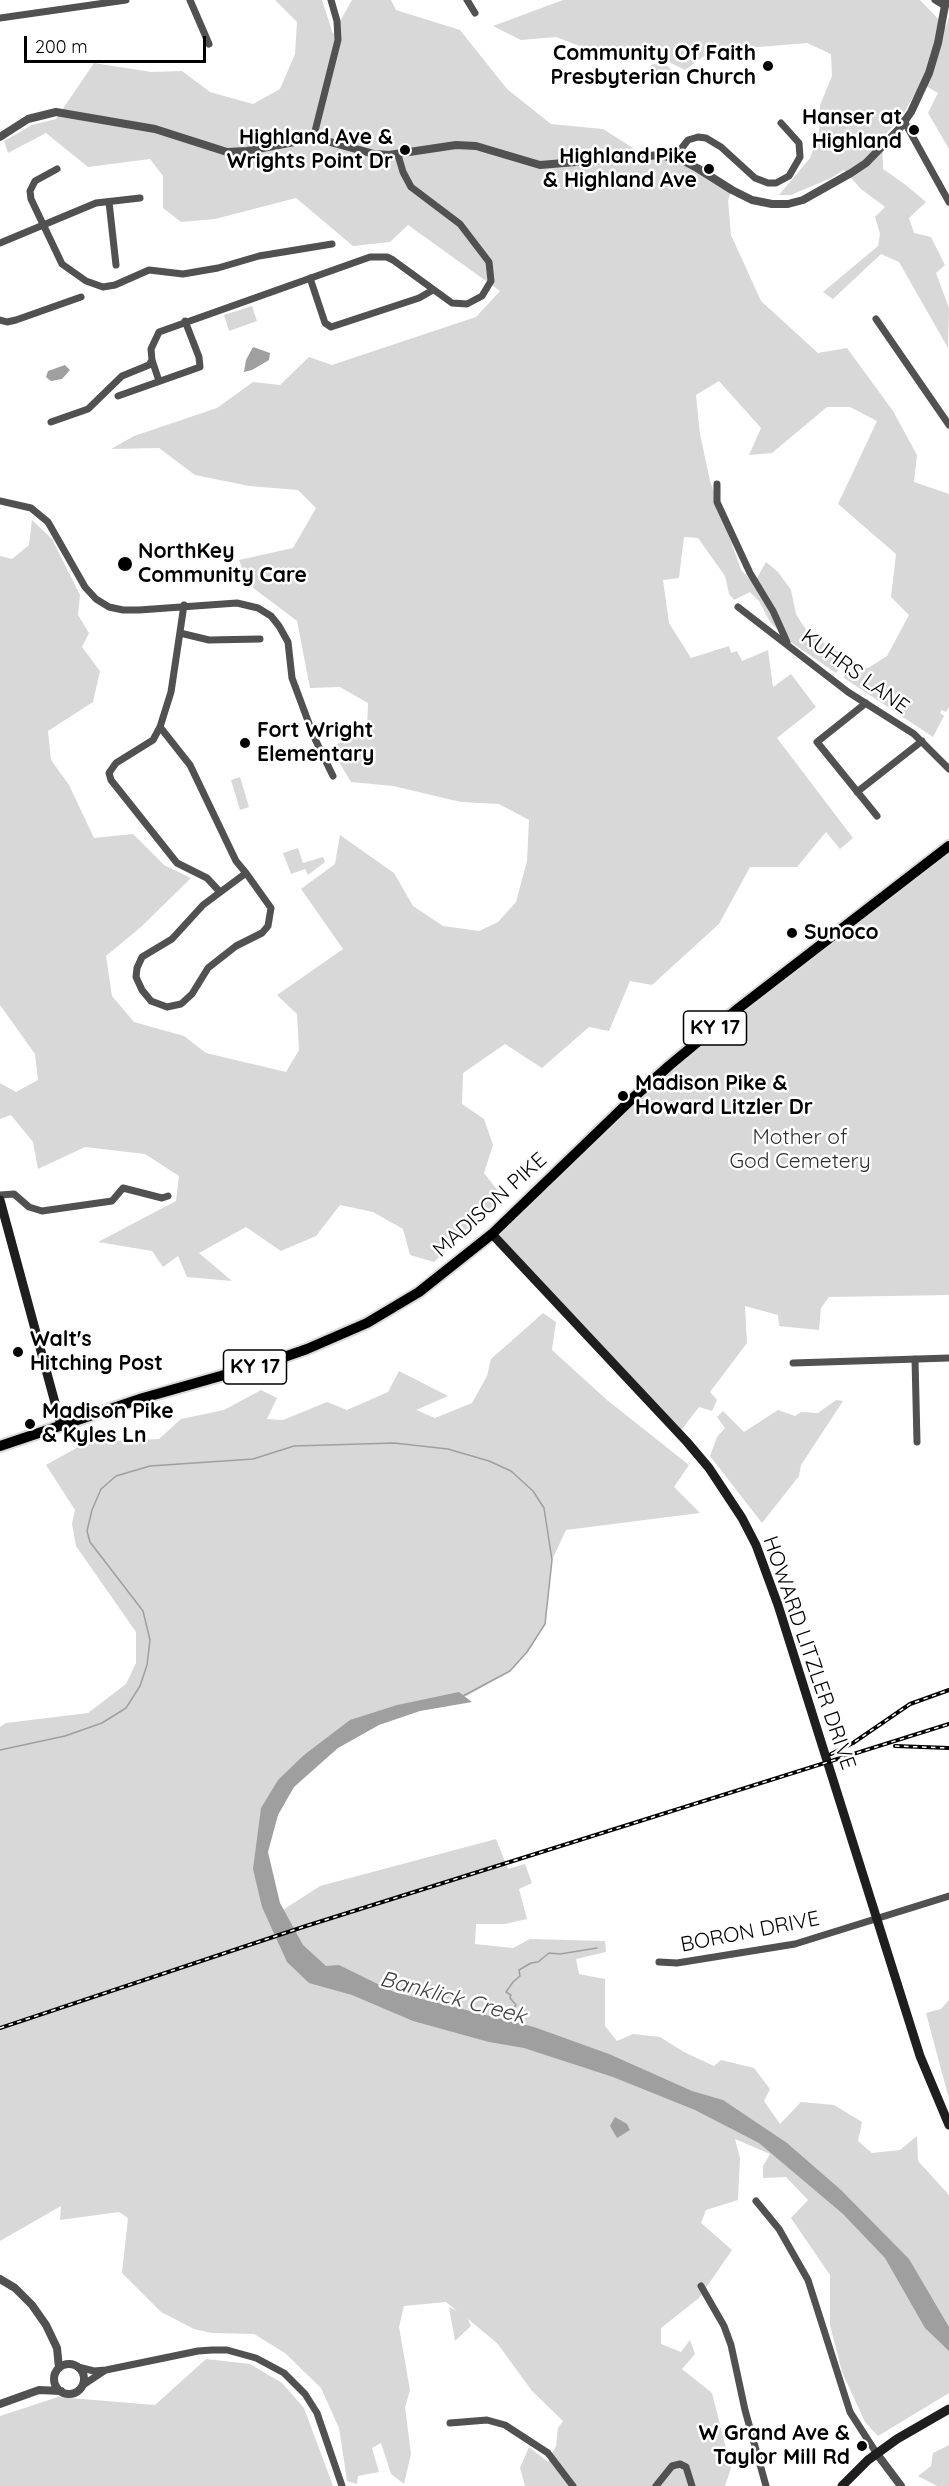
<!DOCTYPE html>
<style>
body{margin:0}
#map{position:relative;width:949px;height:2486px;overflow:hidden;background:#fff;font-family:Quicksand,sans-serif}
canvas{display:block}
.scale{position:absolute;left:24px;top:36px;width:182px;height:27px;box-sizing:border-box;border:3px solid #000;border-top:0;padding-left:8px;font-size:18px;line-height:21px;white-space:nowrap;color:#000;-webkit-text-stroke:4px #fff;paint-order:stroke}
</style>
<div id="map">
<canvas width="949" height="2486"></canvas>
<div class="scale">200 m</div>
</div>
<script>
const c = document.querySelector('canvas').getContext('2d');
c.lineJoin = 'round';
function fill(path, color) { c.fillStyle = color; c.fill(path, 'evenodd'); }
const poly = rows => new Path2D(rows.map(r => 'M' + r).join(''));
function strokePath(path, color, width, dash) { c.strokeStyle = color; c.lineWidth = width; c.lineCap = dash ? 'butt' : 'round'; c.setLineDash(dash || []); c.stroke(path); }
function label(font, color, halo, rows, align = 'center') {
  c.font = font + ' Quicksand,sans-serif'; c.lineWidth = 5; c.setLineDash([]); c.textBaseline = 'middle'; c.strokeStyle = halo; c.fillStyle = color; for (const [text, x, y, turn = 0] of rows) {
    c.save(); c.translate(x, y); c.rotate((+turn || 0) * Math.PI / 180); c.textAlign = isNaN(turn) ? turn : align; if (halo) c.strokeText(text, 0, 0); c.fillText(text, 0, 0); c.restore();
  }
}
fill(poly([
 [275,0,322,0,333,34,352,0,391,0,396,10,460,30,507,89,551,124,603,129,644,155,674,158,732,190,728,200,731,235,761,301,818,353,847,348,893,411,917,455,914,482,949,494,949,707,946,712,942,710,940,713,944,716,933,737,844,678,845,674,856,667,868,668,887,656,909,615,891,597,896,554,838,504,877,421,850,407,827,407,772,453,749,455,761,428,719,381,696,395,700,434,710,481,741,570,752,581,757,578,766,562,778,572,791,590,796,614,808,633,846,657,836,673,792,643,784,628,778,630,770,622,759,601,750,592,734,600,729,594,725,576,698,538,684,537,679,578,663,580,669,623,691,658,729,646,731,653,737,651,742,661,768,650,773,687,791,674,816,707,777,738,853,838,840,849,826,832,797,867,750,867,719,924,652,985,630,981,609,1031,589,1027,542,1068,505,1044,463,1073,462,1104,484,1119,493,1145,484,1173,503,1197,434,1262,410,1255,403,1229,373,1212,340,1205,316,1236,281,1251,246,1227,199,1253,232,1281,187,1277,178,1256,163,1267,152,1251,98,1242,176,1201,179,1176,145,1154,85,1147,38,1169,33,1142,11,1115,0,1119,0,1083,16,1092,38,1080,35,1054,0,1005,0,556,12,559,29,545,32,520,52,539,80,595,78,615,89,633,82,647,100,671,93,702,48,731,51,760,69,785,94,838,133,834,164,865,191,878,141,927,106,956,112,996,134,1022,184,1036,206,1053,286,1072,299,1050,297,1014,277,995,343,949,301,889,335,864,340,835,394,873,413,906,443,926,479,931,498,922,516,902,527,861,529,820,499,804,461,802,393,786,351,782,330,747,367,731,368,703,340,687,310,688,297,621,248,584,239,560,293,548,316,508,298,490,249,486,195,475,159,448,111,449,134,436,217,408,253,382,280,385,309,357,332,365,476,317,500,291,408,225,390,242,353,246,296,198,215,219,181,222,163,208,163,176,150,159,88,167,46,133,8,153,4,141,32,125,56,119,94,63,151,72,182,71,210,92,253,104,280,89,295,54,297,22],
 [563,0,920,0,946,27,949,16,949,149,928,113,938,93,921,83,901,118,882,138,883,169,906,185,926,202,909,218,914,233,931,237,945,265,936,273,949,308,948,348,899,262,881,254,833,299,823,292,878,246,880,234,875,217,885,207,861,189,844,170,831,178,791,195,779,195,810,158,819,134,820,105,832,76,831,54,807,43,711,51,685,70,655,55,633,59,600,54,556,37,521,40,493,26],
 [662,63,670,68,675,77,671,82,666,84,655,79,648,72,649,67,653,64],
 [252,306,257,321,229,331,224,315],
 [240,777,249,807,240,810,231,780],
 [949,846,949,1295,829,1297,821,1308,819,1330,779,1326,778,1315,745,1306,747,1343,710,1392,717,1400,712,1411,699,1407,679,1433,492,1234,634,1097],
 [298,848,303,863,323,857,325,862,308,875,305,869,291,874,283,853],
 [543,1313,556,1322,552,1350,607,1400,689,1465,674,1487,700,1513,566,1530,552,1560,545,1624,527,1652,510,1671,467,1696,435,1701,358,1728,291,1780,263,1854,275,1915,320,1886,496,1839,508,1869,525,1864,532,1883,519,1889,527,1919,505,1924,476,1924,475,1944,513,1948,530,1939,605,1941,606,1952,576,1959,579,1974,605,1979,605,2026,617,2041,633,2034,660,2037,684,2052,714,2066,721,2060,754,2068,770,2089,764,2101,780,2124,801,2102,834,2105,862,2122,858,2141,872,2153,900,2150,917,2136,918,2161,949,2195,949,2393,878,2436,865,2422,842,2372,830,2325,830,2275,791,2218,808,2200,786,2177,763,2178,763,2166,770,2154,735,2139,740,2158,738,2200,706,2210,701,2223,732,2250,699,2298,661,2328,661,2344,681,2352,690,2340,695,2354,682,2369,712,2393,731,2468,725,2486,525,2486,520,2468,529,2447,548,2462,556,2446,558,2428,563,2421,532,2391,497,2343,468,2319,471,2326,455,2341,449,2307,457,2311,446,2302,404,2306,399,2327,410,2390,405,2407,411,2454,404,2484,391,2474,381,2443,372,2448,379,2472,358,2476,357,2484,347,2481,339,2428,321,2388,285,2353,254,2334,212,2333,194,2329,161,2312,122,2273,128,2218,119,2212,60,2220,61,2206,0,2241,0,1727,6,1723,88,1713,126,1684,136,1663,136,1632,76,1546,72,1524,75,1510,46,1465,87,1442,159,1439,181,1419,224,1410,261,1390,277,1398,267,1419,283,1420,327,1402,347,1410,388,1392,399,1371,448,1396,416,1410,435,1418,472,1403,487,1376,491,1359],
 [836,1400,843,1401,801,1465,799,1476,762,1523,710,1456,717,1437,725,1428,717,1417,723,1411,744,1432,778,1410,795,1416,801,1412,818,1413],
 [949,2000,949,2099,926,2013,941,2009],
 [206,2359,250,2364,282,2383,304,2408,333,2486,0,2486,0,2416,58,2397,155,2405],
 [949,2445,949,2486,937,2486,918,2476,931,2466,933,2453]
]), '#d8d8d8');
fill(poly([
 [253,347,270,353,269,360,252,370,244,372,246,360],
 [65,365,70,370,62,379,51,381,46,377,48,371],
 [459,1692,472,1702,420,1711,379,1725,338,1748,294,1787,278,1815,268,1852,280,1903,303,1945,326,1966,339,1965,394,1992,534,2027,609,2054,692,2091,723,2100,787,2143,841,2190,909,2259,949,2327,949,2351,925,2328,885,2258,843,2214,759,2143,695,2110,613,2077,524,2048,489,2042,413,2021,352,1995,309,1983,287,1962,262,1907,253,1869,261,1808,278,1780,304,1755,350,1720,397,1705],
 [615,2117,627,2124,630,2130,617,2138,610,2126]
]), '#9f9f9f');
strokePath(poly([
 [0,1750,65,1736,102,1723,126,1708,140,1686,147,1665,150,1640,143,1611,90,1542,87,1531,92,1510,101,1489,116,1476,150,1466,253,1459,294,1446,394,1443,448,1449,489,1461,511,1471,533,1491,544,1508,552,1560,545,1624,527,1652,510,1671,463,1696],
 [506,2020,516,2005,510,1998,511,1995,506,1992,513,1982,520,1976,519,1970,531,1963,538,1962,549,1953,560,1954,597,1948]
]), '#9f9f9f', 1.5);
const primary = poly([
 [0,1446,143,1398,270,1362,307,1349,367,1323,419,1292,492,1234,634,1097,670,1065,735,1011,949,846]
]);
strokePath(primary, '#dbdbdb', 14);
strokePath(poly([
 [190,0,209,44],
 [467,0,475,13],
 [935,0,945,6],
 [0,18,126,0],
 [904,121,949,202],
 [313,139,338,40,337,21,331,0],
 [674,158,688,140,698,137,706,138,721,147,755,178,768,183,776,183,789,176,800,157,799,143,781,123],
 [57,169,35,181,30,191,31,199,62,264,86,281,103,287,115,285,149,270,183,274,218,268,259,256,332,244],
 [109,202,116,265],
 [0,243,96,203,140,198],
 [310,278,325,323,331,327,419,298,433,290],
 [876,319,949,425],
 [0,320,7,322,16,320,81,297],
 [159,381,152,360,151,349,159,332,370,257,387,257,393,260,452,303,467,304,482,296,491,281,489,262,460,224,411,187,403,172,398,155],
 [118,396,200,367,199,357,185,321],
 [51,422,88,409,122,376,149,365,152,360],
 [717,484,717,502,750,573,773,611,787,642],
 [0,501,31,508,48,522,85,587,96,599,109,607,123,610,139,610,237,603,258,608,271,616,279,626,288,642,292,678,314,737,333,776],
 [184,605,171,692,160,727,153,740,116,763,109,773,111,780,177,863,207,878,220,892],
 [738,607,848,692,914,734,949,769],
 [180,633,209,640,260,639],
 [866,703,817,742,877,816],
 [160,727,190,765,236,861,246,873],
 [857,792,922,741],
 [246,873,271,908,268,926,262,933,236,946,208,968,192,994,181,1004,167,1007,151,1001,142,990,136,977,137,968,142,957,172,939,203,905,246,873],
 [0,1195,14,1194,29,1207,42,1211,112,1201,123,1188,162,1198,168,1196],
 [915,1359,917,1442],
 [793,1363,949,1358],
 [659,1962,677,1963,795,1944,949,1896],
 [756,2201,779,2229,808,2280,850,2412,877,2454],
 [701,2286,724,2326,731,2345,745,2410,766,2486],
 [78,2367,94,2371,106,2370,198,2351,212,2350,227,2350,256,2358,284,2373,305,2394,317,2413,342,2486],
 [83,2385,104,2371],
 [450,2423,487,2420,505,2425,548,2453,573,2486],
 [656,2486,672,2466,680,2464,686,2467,692,2486]
]), '#515151', 7);
strokePath(poly([
 [0,137,28,119,56,112,155,129,227,152,247,151,310,139,323,140,374,154,389,155,456,145,476,146,540,165,660,155,682,160,697,168,732,190,752,200,772,204,788,204,803,200,851,173,866,163,899,129,911,112,929,73,938,43,946,0],
 [0,2279,15,2288,32,2305,46,2325,57,2348,59,2368],
 '54 2379a15 15 0 1 1 30 0a15 15 0 1 1-30 0Z',
 [0,2404,39,2390,61,2391],
 [877,2454,901,2486]
]), '#515151', 8);
strokePath(poly([
 [0,1200,61,1425],
 [492,1234,687,1442,709,1468,742,1518,756,1545,778,1605,920,2056,949,2125],
 [842,2486,868,2460,897,2439,949,2409]
]), '#1e1e1e', 9);
strokePath(primary, '#000', 10);
const rail = poly([
 [895,1746,949,1748],
 [831,1754,853,1743,910,1704,949,1690],
 [0,2028,306,1926,949,1724]
]);
strokePath(rail, '#000', 4);
strokePath(rail, '#fff', 1.5, [4.5]);
for (const [x, y, r, color] of [
 [768,66,6,"#000"],
 [914,130,6,"#000"],
 [405,150,6,"#000"],
 [709,169,6,"#000"],
 [125,564,8,"#000"],
 [245,743,6,"#000"],
 [792,933,6,"#000"],
 [623,1096,6,"#000"],
 [18,1352,6,"#000"],
 [30,1424,6,"#000"],
 [862,2446,6,"#000"]
]) { const dot = new Path2D(); dot.arc(x, y, r, 0, 2 * Math.PI); c.fillStyle = color; c.fill(dot); strokePath(dot, '#fff', 2); }
for (const [x, y, w] of [
 [715,1028,63],
 [255,1367,63]
]) { const box = new Path2D(); box.roundRect(x - w / 2, y - 17, w, 34, 4.5); c.fillStyle = '#fff'; c.fill(box); strokePath(box, '#000', 1.5); }
label('bold 20px', '#000', null, [
 ["KY 17",715,1028],
 ["KY 17",255,1367]
]);
label('bold 21px', '#000', '#fff', [
 ["Community Of Faith",756,54,"right"],
 ["Presbyterian Church",756,78,"right"],
 ["Hanser at",902,118,"right"],
 ["Highland",902,142,"right"],
 ["Highland Ave &",393,138,"right"],
 ["Wrights Point Dr",393,162,"right"],
 ["Highland Pike",697,157,"right"],
 ["& Highland Ave",697,181,"right"],
 ["NorthKey",138,552],
 ["Community Care",138,576],
 ["Fort Wright",257,731],
 ["Elementary",257,755],
 ["Sunoco",804,933],
 ["Madison Pike &",635,1084],
 ["Howard Litzler Dr",635,1108],
 ["Walt's",30,1340],
 ["Hitching Post",30,1364],
 ["Madison Pike",42,1412],
 ["& Kyles Ln",42,1436],
 ["W Grand Ave &",850,2434,"right"],
 ["Taylor Mill Rd",850,2458,"right"]
], 'left');
label('21px', '#000', '#fff', [
 ["KUHRS LANE",855,672,36],
 ["MADISON PIKE",490,1205,-42],
 ["HOWARD LITZLER DRIVE",809,1653,71],
 ["BORON DRIVE",750,1932,-11]
]);
label('21px', '#2f2f2f', '#fff', [
 ["Mother of",800,1138],
 ["God Cemetery",800,1162]
]);
label('italic 22px', '#404040', '#fff', [
 ["Banklick Creek",453,1998,15]
]);
</script>
